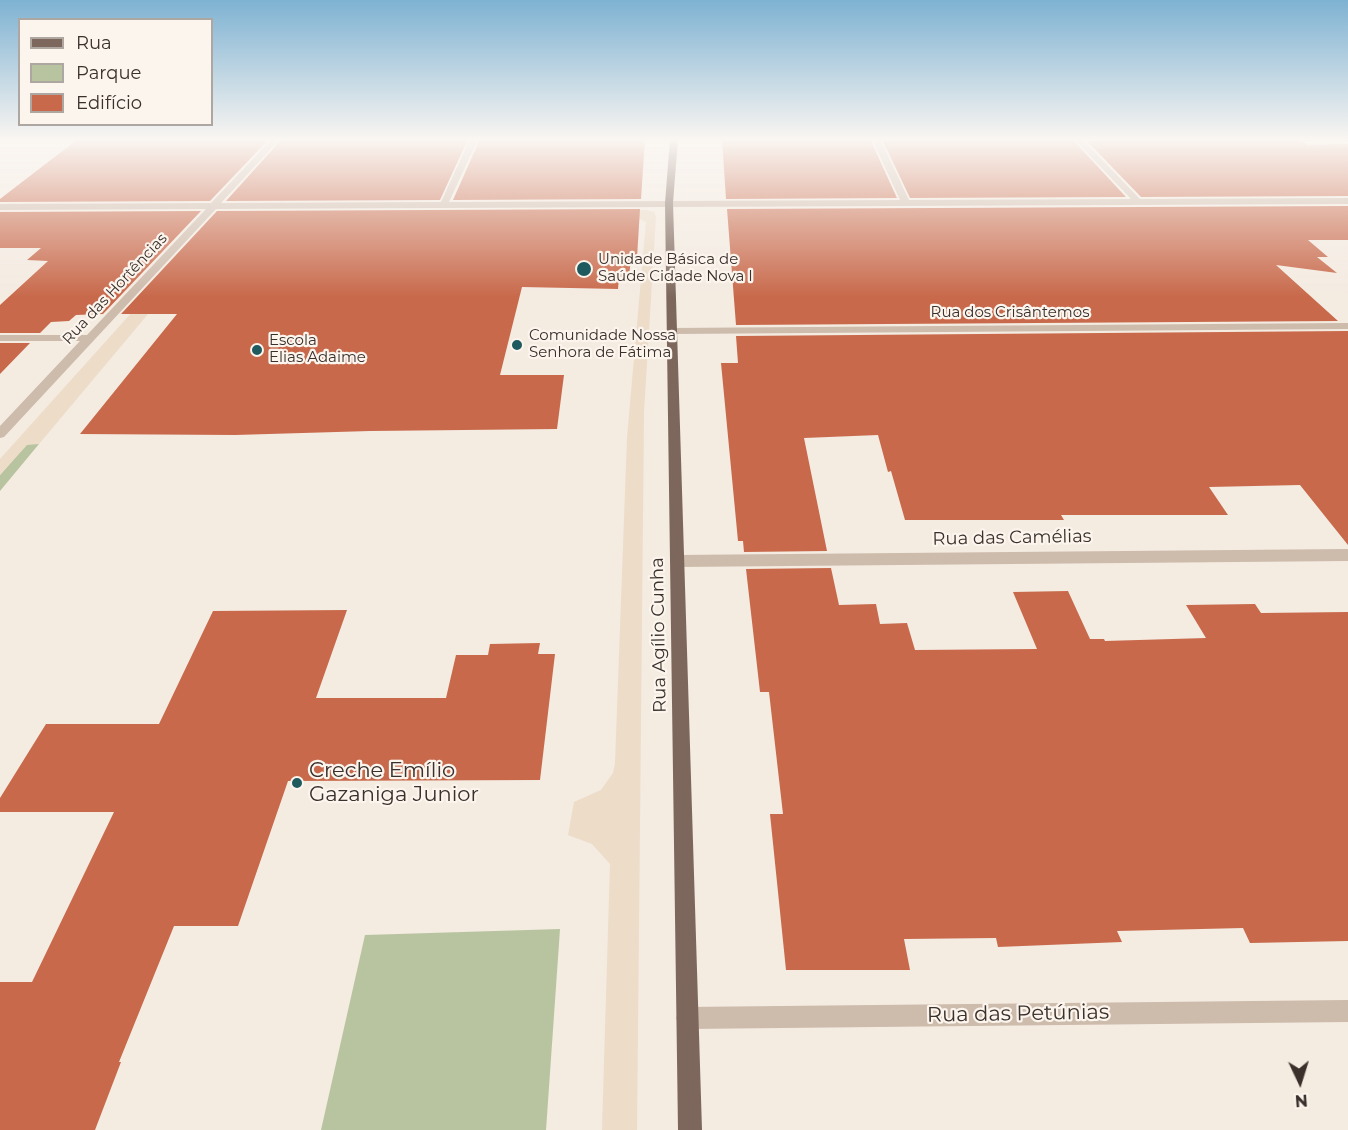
<!DOCTYPE html>
<meta charset="utf-8">
<style>
body{margin:0}
#map{position:relative;width:1348px;height:1130px;overflow:hidden;background:#f4ebe1;font-family:Montserrat,sans-serif}
canvas{display:block}
.legend{position:absolute;left:18px;top:18px;width:195px;height:108px;box-sizing:border-box;background:#fbf5ee;border:2px solid #aea6a0;margin:0;padding:8px 10px;list-style:none;font-size:18px;color:#3b302b}
.legend li{display:flex;align-items:center;gap:12px;height:30px}
.legend b{width:30px;border:2px solid #aea6a0}
.north{position:absolute;left:1270px;top:1052px;width:60px;height:60px;-webkit-text-stroke:4px #fbf5ee;paint-order:stroke;rotate:176deg;font-size:16px;font-weight:700;line-height:24px;text-align:center;color:#3b302b}
.north::after{content:'';display:block;margin:auto;width:21px;height:27px;background:#3b302b;clip-path:polygon(50% 0,100% 100%,50% 72%,0 100%)}
</style>
<div id="map">
<canvas width="1348" height="1130"></canvas>
<ul class="legend">
<li><b style="height:8px;background:#7d675c"></b>Rua</li>
<li><b style="height:16px;background:#b8c4a0"></b>Parque</li>
<li><b style="height:16px;background:#c8694b"></b>Edifício</li>
</ul>
<div class="north">N</div>
</div>
<script>
const c = document.querySelector('canvas').getContext('2d');
c.lineJoin = 'round';
function fill(path, color) { c.fillStyle = color; c.fill(path, 'evenodd'); }
const poly = rows => new Path2D(rows.map(r => 'M' + r).join(''));
function strokePath(path, color, width, dash) { c.strokeStyle = color; c.lineWidth = width; c.lineCap = dash ? 'butt' : 'round'; c.setLineDash(dash || []); c.stroke(path); }
function label(font, color, halo, rows, align = 'center') {
  c.font = font + ' Montserrat,sans-serif'; c.lineWidth = 4.5; c.setLineDash([]); c.textBaseline = 'middle'; c.strokeStyle = halo; c.fillStyle = color; for (const [text, x, y, turn = 0] of rows) {
    c.save(); c.translate(x, y); c.rotate((+turn || 0) * Math.PI / 180); c.textAlign = isNaN(turn) ? turn : align; if (halo) c.strokeText(text, 0, 0); c.fillText(text, 0, 0); c.restore();
  }
}
fill(poly([
 [27,444,39,444,0,491,0,475],
 [560,929,546,1130,321,1130,365,935]
]), '#b8c4a0');
fill(poly([
 [646,210,654,212,656,217,644,411,637,1130,602,1130,610,864,592,844,568,835,574,802,601,790,613,773,615,764,627,438,646,222,637,218,148,314,39,444,27,445,0,475,0,459,214,221,241,212]
]), '#ecdcc8');
fill(poly([
 [78,139,269,139,210,201,0,202,0,199],
 [282,139,468,139,440,200,226,201],
 [480,139,645,139,641,199,453,200],
 [722,139,870,139,897,198,726,199],
 [882,139,1072,139,1126,197,910,198],
 [1085,139,1299,139,1307,145,1348,144,1348,196,1141,197],
 [1348,206,1348,240,1308,240,1328,257,1317,257,1337,273,1276,265,1338,321,736,325,727,209],
 [640,209,637,258,631,258,629,277,619,277,618,289,522,287,500,375,564,375,557,429,370,431,235,435,80,434,177,314,121,314,217,211],
 [201,211,103,314,76,315,69,321,51,322,40,333,0,333,0,305,48,261,27,260,41,248,0,248,0,212],
 [1348,331,1348,545,1300,485,1209,487,1228,515,1061,515,1064,520,905,520,891,471,888,472,878,435,804,438,827,551,744,552,743,541,738,541,721,363,738,363,736,336],
 [0,343,30,343,0,374],
 [831,568,839,605,876,604,880,624,907,623,915,650,1037,649,1013,592,1068,591,1090,639,1104,639,1105,641,1206,638,1186,605,1255,604,1261,613,1348,612,1348,941,1250,943,1243,928,1117,931,1122,942,998,947,996,938,904,939,910,970,786,970,770,814,783,814,769,692,760,692,746,569],
 [347,610,316,698,446,698,456,655,488,655,490,644,540,643,538,654,555,654,540,780,288,781,238,926,174,926,119,1062,121,1062,95,1130,0,1130,0,982,32,982,114,812,0,812,0,798,46,724,159,724,213,611]
]), '#c8694b');
fill(poly([
 [272,139,280,139,221,203,441,202,470,139,478,139,449,202,900,200,872,139,880,139,909,200,1131,199,1074,139,1082,139,1140,199,1348,198,1348,204,216,209,4,437,0,438,0,426,80,341,0,341,0,335,87,335,206,209,0,210,0,204,211,203,272,139],
 [1348,323,1348,329,672,334,667,331,672,328,1348,323],
 [1348,549,1348,561,677,567,672,565,670,561,672,557,677,555,1348,549],
 [1348,1000,1348,1022,687,1029,679,1026,676,1018,679,1010,687,1007,1348,1000]
]), '#cdbbac');
fill(poly([
 [670,139,678,139,673,203,702,1130,678,1130,665,203,670,139]
]), '#7d675c');
const sky = c.createLinearGradient(0, 0, 0, 297);
sky.addColorStop(0, '#7eb2d2');
sky.addColorStop(0.47, '#faf6f2');
sky.addColorStop(1, '#faf6f200');
c.fillStyle = sky;
c.fillRect(0, 0, 1348, 297);
for (const [x, y, r, color] of [
 [584,269,8,"#1f5a5e"],
 [517,345,6,"#1f5a5e"],
 [257,350,6,"#1f5a5e"],
 [297,783,6,"#1f5a5e"]
]) { const dot = new Path2D(); dot.arc(x, y, r, 0, 2 * Math.PI); c.fillStyle = color; c.fill(dot); strokePath(dot, '#fbf5ee', 2); }
label('15px', '#3b302b', '#fbf5ee', [
 ["Unidade Básica de",598,260],
 ["Saúde Cidade Nova I",598,277],
 ["Comunidade Nossa",529,336],
 ["Senhora de Fátima",529,353],
 ["Escola",269,341],
 ["Elias Adaime",269,358]
], 'left');
label('15px', '#3b302b', '#fbf5ee', [
 ["Rua das Hortências",115,289,-47],
 ["Rua dos Crisântemos",1010,313]
]);
label('18px', '#3b302b', '#fbf5ee', [
 ["Rua das Camélias",1012,538,-1],
 ["Rua Agílio Cunha",659,635,-91]
]);
label('21px', '#3b302b', '#fbf5ee', [
 ["Creche Emílio",309,771],
 ["Gazaniga Junior",309,795]
], 'left');
label('21px', '#3b302b', '#fbf5ee', [
 ["Rua das Petúnias",1018,1014,-1]
]);
</script>
